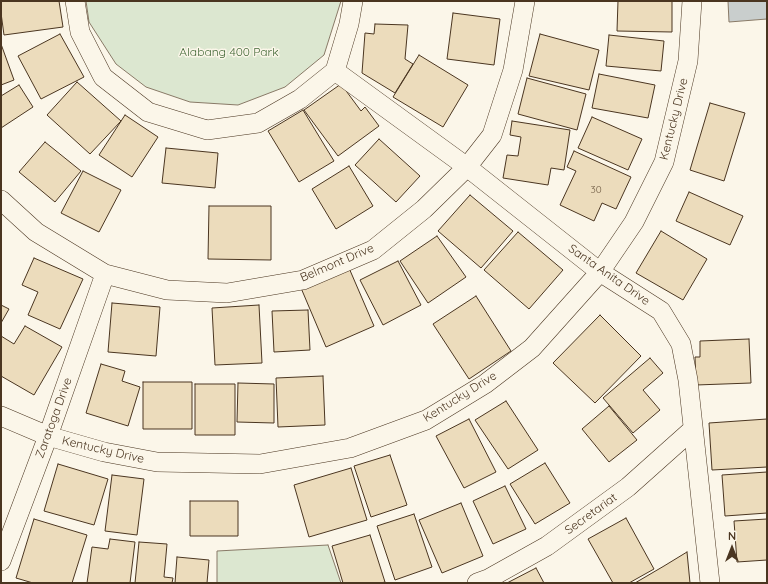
<!DOCTYPE html>
<style>
body{margin:0}
#map{position:relative;width:768px;height:584px;overflow:hidden;background:#fbf6e9;font-family:Quicksand,sans-serif}
canvas{display:block}
.frame{position:absolute;inset:0;border:2px solid #4a3520;pointer-events:none}
.north{position:absolute;left:712px;top:528px;width:40px;height:40px;-webkit-text-stroke:3px #fbf6e9;paint-order:stroke;rotate:0deg;font-size:11px;font-weight:700;line-height:16px;text-align:center;color:#4a3520}
.north::after{content:'';display:block;margin:auto;width:14px;height:18px;background:#4a3520;clip-path:polygon(50% 0,100% 100%,50% 72%,0 100%)}
</style>
<div id="map">
<canvas width="768" height="584"></canvas>
<div class="frame"></div>
<div class="north">N</div>
</div>
<script>
const c = document.querySelector('canvas').getContext('2d');
c.lineJoin = 'round';
function fill(path, color) { c.fillStyle = color; c.fill(path, 'evenodd'); }
const poly = rows => new Path2D(rows.map(r => 'M' + r).join(''));
function strokePath(path, color, width, dash) { c.strokeStyle = color; c.lineWidth = width; c.lineCap = dash ? 'butt' : 'round'; c.setLineDash(dash || []); c.stroke(path); }
function label(font, color, halo, rows, align = 'center') {
  c.font = font + ' Quicksand,sans-serif'; c.lineWidth = 3; c.setLineDash([]); c.textBaseline = 'middle'; c.strokeStyle = halo; c.fillStyle = color; for (const [text, x, y, turn = 0] of rows) {
    c.save(); c.translate(x, y); c.rotate((+turn || 0) * Math.PI / 180); c.textAlign = isNaN(turn) ? turn : align; if (halo) c.strokeText(text, 0, 0); c.fillText(text, 0, 0); c.restore();
  }
}
const green = poly([
 [86,1,341,1,324,55,285,87,238,105,190,102,146,87,116,64,89,22,86,1],
 [328,545,341,583,217,583,217,551,328,545]
]);
fill(green, '#dce7d0');
strokePath(green, '#887966', 1);
const water = poly([
 [728,1,767,1,767,19,729,22,728,1]
]);
fill(water, '#c9cecd');
strokePath(water, '#887966', 1);
const building = poly([
 [1,1,59,1,63,27,4,35,1,13,1,1],
 [618,1,672,1,672,32,617,31,618,1],
 [453,13,500,19,494,65,447,59,453,13],
 [375,24,408,25,405,59,413,64,395,93,362,73,365,33,374,34,375,24],
 [60,34,84,77,41,99,18,56,60,34],
 [540,34,599,50,589,90,529,76,540,34],
 [609,35,664,41,661,71,606,66,609,35],
 [1,44,14,80,1,85,1,44],
 [419,55,468,85,443,127,393,97,419,55],
 [599,74,655,85,648,118,592,108,599,74],
 [527,78,586,94,577,130,518,114,527,78],
 [77,82,121,121,90,154,47,115,77,82],
 [341,84,361,111,365,107,379,126,338,156,304,110,341,84],
 [19,85,33,107,1,128,1,96,19,85],
 [710,103,745,113,724,181,690,170,710,103],
 [303,110,334,161,299,182,268,131,303,110],
 [125,115,158,137,132,177,99,155,125,115],
 [592,117,642,139,628,170,578,148,592,117],
 [512,121,570,130,564,170,551,168,548,185,503,178,507,155,518,156,521,137,510,135,512,121],
 [379,139,420,176,396,202,355,165,379,139],
 [45,142,81,171,55,202,19,172,45,142],
 [166,148,218,153,215,188,162,183,166,148],
 [574,151,631,177,616,209,602,203,594,221,560,205,576,171,567,167,574,151],
 [349,166,373,206,336,229,312,189,349,166],
 [83,171,121,190,99,232,61,213,83,171],
 [689,192,743,216,730,245,676,221,689,192],
 [470,195,513,231,481,268,438,231,470,195],
 [209,206,271,206,271,260,208,259,209,206],
 [661,231,707,259,683,300,636,273,661,231],
 [518,232,563,270,529,309,484,270,518,232],
 [437,236,466,277,428,303,400,261,437,236],
 [34,258,83,279,60,329,28,315,38,292,22,285,34,258],
 [398,261,421,305,383,325,360,280,398,261],
 [349,268,374,326,326,347,301,288,349,268],
 [476,296,511,351,469,379,433,324,476,296],
 [112,303,160,307,156,356,108,352,112,303],
 [1,305,9,309,1,323,1,305],
 [259,305,262,363,215,365,212,308,259,305],
 [308,310,310,350,274,352,272,311,308,310],
 [600,315,641,356,595,403,553,363,600,315],
 [25,326,62,347,34,395,1,376,1,336,14,344,25,326],
 [749,339,751,383,696,385,695,357,700,357,700,341,749,339],
 [650,358,663,373,643,390,660,410,633,433,603,398,650,358],
 [101,364,125,371,122,381,140,387,128,426,86,413,101,364],
 [323,376,325,425,278,427,276,378,323,376],
 [143,382,192,382,192,429,143,429,143,382],
 [238,383,274,384,274,423,237,422,238,383],
 [195,384,235,384,235,435,195,435,195,384],
 [506,401,538,450,508,469,475,420,506,401],
 [609,406,637,440,609,462,582,429,609,406],
 [469,419,496,472,464,488,436,436,469,419],
 [767,419,767,467,712,470,709,423,767,419],
 [390,455,407,505,371,517,354,466,390,455],
 [545,463,570,503,535,524,510,484,545,463],
 [58,464,108,479,94,525,44,511,58,464],
 [351,468,367,520,309,537,294,485,351,468],
 [767,472,767,513,725,516,722,475,767,472],
 [112,475,144,479,137,535,105,531,112,475],
 [505,486,526,529,493,544,473,501,505,486],
 [190,501,238,501,238,536,190,536,190,501],
 [461,503,483,556,442,573,419,520,461,503],
 [414,514,432,567,395,580,377,526,414,514],
 [626,518,654,569,629,583,613,583,588,539,626,518],
 [34,519,87,535,72,583,33,583,16,578,34,519],
 [767,519,767,560,737,562,734,521,767,519],
 [370,535,385,582,381,583,343,583,332,546,370,535],
 [110,539,135,542,130,583,87,583,92,547,108,549,110,539],
 [139,542,167,544,164,577,173,578,172,583,135,583,139,542],
 [687,552,690,583,635,583,664,566,687,552],
 [177,557,209,560,207,583,175,583,177,557],
 [536,568,544,583,507,583,536,568]
]);
fill(building, '#ecdcbc');
strokePath(building, '#4a3520', 1);
const minor = poly([
 [75,1,80,32,103,77,148,112,207,130,258,123,300,99,335,71,349,24,353,1],
 [335,71,467,167,600,272,661,311,681,344,688,380,710,583],
 [1,200,36,232,105,274,167,290,227,293,303,280,373,250,424,209,467,167,492,135,513,70,525,1],
 [1,416,48,436,104,452,157,462,260,464,350,448,426,420,485,384,532,348,600,272,634,222,664,162,688,61,692,1],
 [1,561,48,436,105,274],
 [477,583,488,579,547,546,628,487,693,429]
]);
strokePath(minor, '#4a3520', 20);
strokePath(minor, '#fbf6e9', 19);
label('10px', '#725f47', null, [
 ["30",596,190]
]);
label('12px', '#436837', '#fbf6e9', [
 ["Alabang 400 Park",229,52]
]);
label('12px', '#4a3520', '#fbf6e9', [
 ["Kentucky Drive",674,119,-76],
 ["Belmont Drive",337,263,-23],
 ["Santa Anita Drive",609,275,35],
 ["Kentucky Drive",460,397,-32],
 ["Zaratoga Drive",54,418,-70],
 ["Kentucky Drive",103,450,13],
 ["Secretariat",591,514,-36]
]);
</script>
